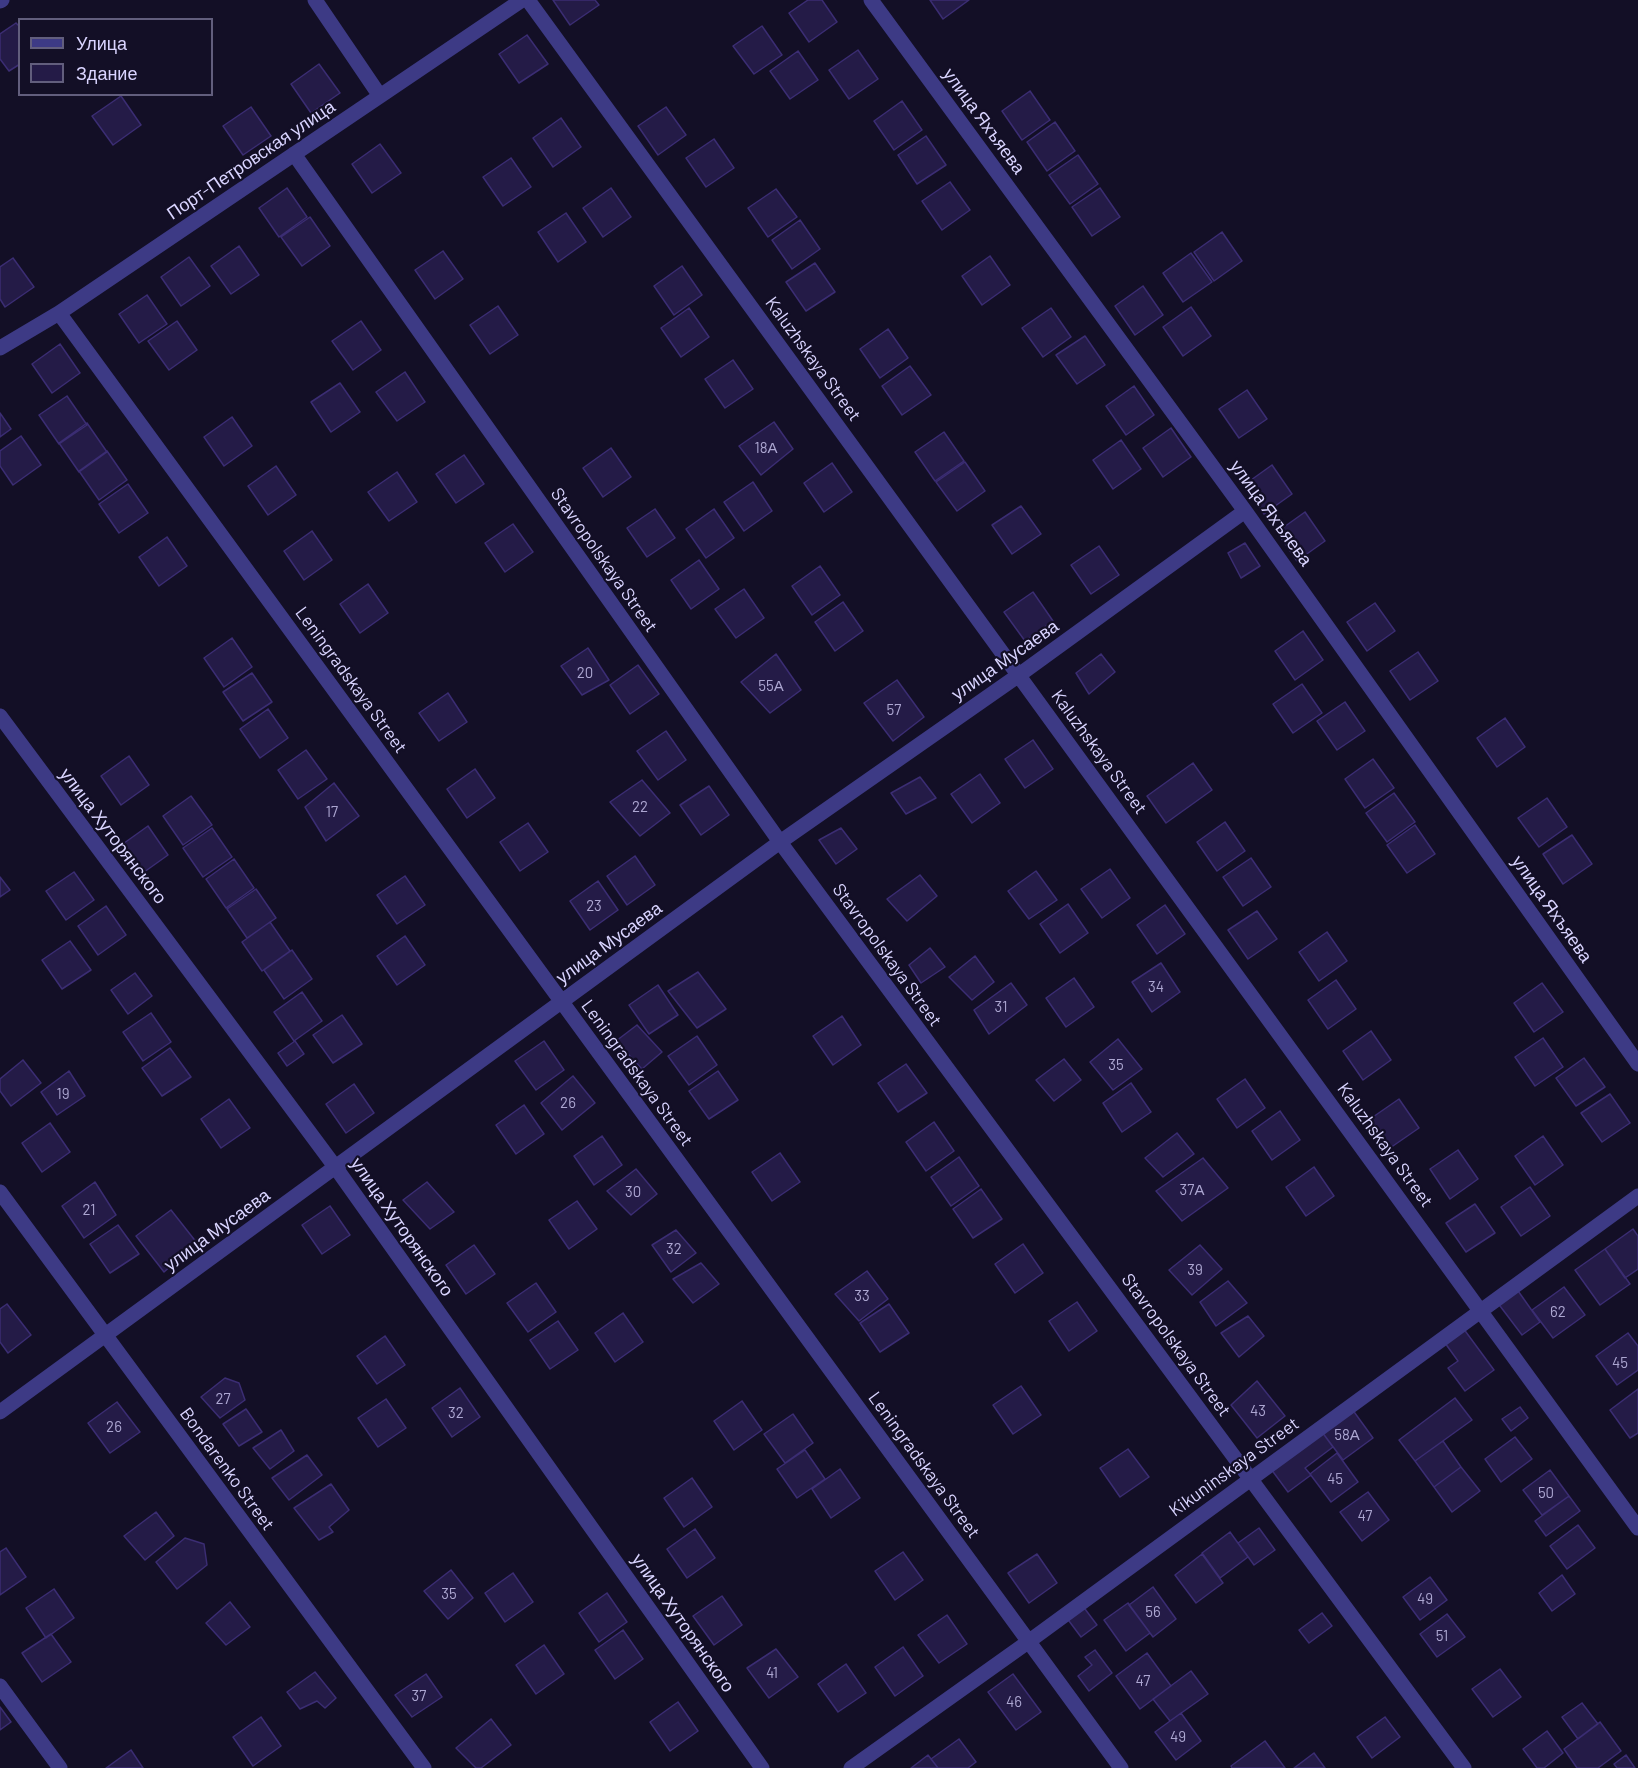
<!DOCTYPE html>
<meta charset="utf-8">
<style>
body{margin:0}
#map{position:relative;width:1638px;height:1768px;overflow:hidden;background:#130f26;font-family:Barlow,sans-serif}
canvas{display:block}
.legend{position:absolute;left:18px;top:18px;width:195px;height:78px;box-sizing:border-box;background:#130f26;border:2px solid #625e7d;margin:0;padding:8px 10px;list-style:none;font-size:18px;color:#d9d4ff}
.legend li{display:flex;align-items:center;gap:12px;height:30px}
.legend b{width:30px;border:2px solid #625e7d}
</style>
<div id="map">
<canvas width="1638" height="1768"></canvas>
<ul class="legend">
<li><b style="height:8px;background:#3d3a85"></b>Улица</li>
<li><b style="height:16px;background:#241b47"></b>Здание</li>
</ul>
</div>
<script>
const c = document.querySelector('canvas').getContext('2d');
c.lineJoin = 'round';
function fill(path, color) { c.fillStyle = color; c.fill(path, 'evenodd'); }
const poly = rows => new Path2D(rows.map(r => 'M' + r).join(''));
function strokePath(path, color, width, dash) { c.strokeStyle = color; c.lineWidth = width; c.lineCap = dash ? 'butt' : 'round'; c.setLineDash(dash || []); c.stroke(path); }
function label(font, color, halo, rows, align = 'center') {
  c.font = font + ' Barlow,sans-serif'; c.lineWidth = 4.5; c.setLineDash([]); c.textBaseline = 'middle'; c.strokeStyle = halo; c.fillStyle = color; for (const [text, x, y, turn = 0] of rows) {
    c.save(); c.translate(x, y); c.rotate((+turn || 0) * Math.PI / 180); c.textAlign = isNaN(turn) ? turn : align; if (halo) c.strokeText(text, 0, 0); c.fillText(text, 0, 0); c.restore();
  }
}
const building = poly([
 [553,0,595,0,599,5,570,25,553,0],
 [808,0,822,0,837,22,809,42,789,13,808,0],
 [930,0,969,0,943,19,930,0],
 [16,23,20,27,20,64,9,71,0,59,0,34,16,23],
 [762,26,782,55,754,74,733,46,762,26],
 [527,35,548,64,519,83,499,54,527,35],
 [858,50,878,79,849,99,829,70,858,50],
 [798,51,818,80,790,99,770,71,798,51],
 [319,64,340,93,311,113,291,84,319,64],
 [1030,91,1050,120,1022,140,1002,111,1030,91],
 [121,96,141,125,113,145,92,116,121,96],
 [902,101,922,130,894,150,874,121,902,101],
 [251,107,271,136,243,155,223,126,251,107],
 [666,107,686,135,658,155,638,126,666,107],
 [561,118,581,147,553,167,533,138,561,118],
 [1055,122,1075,151,1047,171,1027,142,1055,122],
 [926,136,946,165,917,184,898,155,926,136],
 [714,139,734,168,706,187,686,158,714,139],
 [380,144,401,173,372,193,352,164,380,144],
 [1078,155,1098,184,1070,204,1049,175,1078,155],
 [511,158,531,187,503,206,483,177,511,158],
 [950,182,970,210,942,230,922,201,950,182],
 [287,188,307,217,279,237,259,208,287,188],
 [611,188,631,217,603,237,583,208,611,188],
 [1100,188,1120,217,1092,236,1072,207,1100,188],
 [776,189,797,217,768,237,748,208,776,189],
 [566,213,586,242,558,262,538,232,566,213],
 [310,217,330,246,302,266,281,237,310,217],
 [800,220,820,249,792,269,772,240,800,220],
 [1222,232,1242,261,1214,281,1194,252,1222,232],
 [239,246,259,275,231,294,211,266,239,246],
 [443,251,463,279,435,299,415,270,443,251],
 [1191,253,1212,282,1183,302,1163,273,1191,253],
 [990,256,1010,285,982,305,962,276,990,256],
 [189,257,210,286,181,306,161,277,189,257],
 [13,258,34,287,5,307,0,299,0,267,13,258],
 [815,263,835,292,806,311,786,282,815,263],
 [682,266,702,295,674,315,654,286,682,266],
 [1143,286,1163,315,1135,335,1115,306,1143,286],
 [147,295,167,324,139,343,119,314,147,295],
 [498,306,518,335,490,354,470,325,498,306],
 [1191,307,1211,336,1183,356,1163,327,1191,307],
 [689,308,709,337,681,357,661,328,689,308],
 [1051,308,1071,337,1043,357,1022,328,1051,308],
 [177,321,197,350,169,370,148,341,177,321],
 [361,321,381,350,353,370,332,341,361,321],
 [888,329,908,358,880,378,860,349,888,329],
 [1085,336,1105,365,1077,384,1056,355,1085,336],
 [60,344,80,373,52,393,32,364,60,344],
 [733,360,753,389,725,408,705,379,733,360],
 [910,366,931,395,902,415,882,386,910,366],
 [405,372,425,402,397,421,376,392,405,372],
 [340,383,360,412,331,432,311,402,340,383],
 [1134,386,1154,415,1126,435,1106,406,1134,386],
 [1247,390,1267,419,1239,438,1219,409,1247,390],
 [67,396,87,425,59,444,39,415,67,396],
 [0,413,11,429,0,437,0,413],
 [232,417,252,446,224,466,204,437,232,417],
 [774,422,793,449,761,475,739,446,774,422],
 [87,423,107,452,79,472,59,443,87,423],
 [1171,428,1191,457,1163,477,1143,448,1171,428],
 [944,432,964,461,935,481,915,452,944,432],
 [21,436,41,465,13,485,0,466,0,451,21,436],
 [1121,440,1141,469,1113,489,1093,460,1121,440],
 [611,448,631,477,603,497,583,468,611,448],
 [107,451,127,480,99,500,79,471,107,451],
 [464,455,484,484,456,503,436,474,464,455],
 [965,462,985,491,957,511,936,482,965,462],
 [832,463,852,492,824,512,804,483,832,463],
 [1272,465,1292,494,1264,514,1244,485,1272,465],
 [276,466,296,495,268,515,248,486,276,466],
 [397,472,417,502,389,521,368,492,397,472],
 [753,482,772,511,744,531,724,502,753,482],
 [128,484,148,513,119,533,99,504,128,484],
 [1021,506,1041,534,1012,554,992,525,1021,506],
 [655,509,675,538,647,557,627,528,655,509],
 [714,509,734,538,706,558,686,529,714,509],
 [1305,512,1325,541,1297,561,1277,532,1305,512],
 [513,524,533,552,505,572,485,543,513,524],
 [312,531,332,560,304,580,284,551,312,531],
 [167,537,187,566,159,586,139,557,167,537],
 [1245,543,1260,566,1241,578,1228,553,1245,543],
 [1099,546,1119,575,1091,594,1071,565,1099,546],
 [699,560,719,589,691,609,671,580,699,560],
 [820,566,840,595,812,615,792,586,820,566],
 [368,584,388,613,360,633,340,604,368,584],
 [744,589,764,618,736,638,715,609,744,589],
 [1033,592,1053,621,1025,641,1004,612,1033,592],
 [843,602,863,631,835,651,815,622,843,602],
 [1375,603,1395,631,1367,651,1347,622,1375,603],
 [1303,631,1323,660,1295,680,1275,651,1303,631],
 [232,638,252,667,224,687,204,658,232,638],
 [588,648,609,680,582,695,561,666,588,648],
 [1418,652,1438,681,1410,700,1390,671,1418,652],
 [776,654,801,690,770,713,741,682,776,654],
 [1101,654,1115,672,1089,694,1076,673,1101,654],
 [638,665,659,694,630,714,610,685,638,665],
 [252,673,272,702,243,721,223,692,252,673],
 [897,680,924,717,893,741,864,703,897,680],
 [1302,684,1322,713,1293,733,1273,704,1302,684],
 [448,693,467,722,439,741,419,713,448,693],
 [1345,702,1365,731,1337,750,1317,721,1345,702],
 [268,709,288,738,260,758,240,729,268,709],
 [1505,718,1525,747,1497,767,1477,738,1505,718],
 [666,731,686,760,658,780,637,751,666,731],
 [1033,740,1053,769,1025,788,1005,759,1033,740],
 [306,750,327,779,298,799,278,770,306,750],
 [129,756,149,785,121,805,101,776,129,756],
 [1373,759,1394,788,1365,808,1345,779,1373,759],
 [1193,763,1212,790,1166,823,1147,796,1193,763],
 [475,769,495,798,467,818,447,789,475,769],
 [980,774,1000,803,972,823,951,794,980,774],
 [920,777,936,798,906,814,891,793,920,777],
 [642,780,670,813,640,836,610,802,642,780],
 [334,783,359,816,326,841,305,807,334,783],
 [709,786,729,815,701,835,680,805,709,786],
 [1394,793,1415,822,1387,842,1366,813,1394,793],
 [191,796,212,825,183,845,163,816,191,796],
 [1547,798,1567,827,1539,847,1518,818,1547,798],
 [1225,822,1245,851,1217,871,1197,842,1225,822],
 [528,823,548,852,520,871,500,842,528,823],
 [1415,825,1435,854,1407,873,1387,845,1415,825],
 [148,826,168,855,140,875,120,846,148,826],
 [212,828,232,857,203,877,183,848,212,828],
 [841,828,857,849,836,864,819,840,841,828],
 [1572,835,1592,864,1563,884,1543,854,1572,835],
 [635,856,655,885,627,905,607,876,635,856],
 [1251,858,1271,887,1243,906,1223,877,1251,858],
 [234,859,254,888,226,908,206,879,234,859],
 [1110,869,1130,898,1102,918,1081,889,1110,869],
 [1036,871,1057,900,1029,919,1008,891,1036,871],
 [74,872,94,900,66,920,46,891,74,872],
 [920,875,937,896,907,921,887,899,920,875],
 [405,876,425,905,397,924,377,895,405,876],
 [0,877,10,890,0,897,0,877],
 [598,881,618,910,590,930,570,901,598,881],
 [256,889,276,918,247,938,227,909,256,889],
 [1068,904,1088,933,1060,953,1040,924,1068,904],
 [1165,905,1185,934,1157,954,1137,925,1165,905],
 [106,906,126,935,98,955,78,926,106,906],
 [1257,911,1277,939,1248,959,1228,930,1257,911],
 [270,922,290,951,262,971,242,942,270,922],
 [1327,932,1347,961,1319,981,1299,952,1327,932],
 [405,936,425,965,397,985,377,956,405,936],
 [70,941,91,970,62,989,42,960,70,941],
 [930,948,945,967,921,983,909,965,930,948],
 [292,950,312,979,284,999,264,970,292,950],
 [975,956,994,982,972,1000,949,977,975,956],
 [1161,963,1180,992,1152,1012,1132,982,1161,963],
 [698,972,726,1009,697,1028,668,991,698,972],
 [135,973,152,996,128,1014,111,990,135,973],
 [1074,978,1094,1007,1066,1027,1046,998,1074,978],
 [1336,980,1356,1009,1328,1029,1308,1000,1336,980],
 [1011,983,1027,1005,989,1034,974,1010,1011,983],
 [1542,983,1563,1012,1534,1032,1514,1003,1542,983],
 [658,985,678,1015,649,1034,629,1005,658,985],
 [302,992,322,1021,294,1041,274,1012,302,992],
 [151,1013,171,1042,143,1061,123,1032,151,1013],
 [342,1015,362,1044,333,1063,313,1035,342,1015],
 [842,1016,861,1045,833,1065,813,1036,842,1016],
 [637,1025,662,1052,642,1069,616,1041,637,1025],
 [1371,1031,1391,1060,1363,1080,1343,1051,1371,1031],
 [697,1036,717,1065,689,1085,668,1056,697,1036],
 [1543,1038,1563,1067,1535,1086,1515,1057,1543,1038],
 [1118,1039,1142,1069,1113,1090,1090,1062,1118,1039],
 [295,1041,304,1054,287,1066,278,1053,295,1041],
 [544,1041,564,1070,536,1090,515,1061,544,1041],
 [170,1048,191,1077,162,1096,142,1068,170,1048],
 [1584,1058,1605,1087,1576,1106,1556,1078,1584,1058],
 [1064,1059,1081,1080,1054,1101,1036,1080,1064,1059],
 [23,1060,41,1083,11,1106,0,1091,0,1079,23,1060],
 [906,1064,927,1093,898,1112,878,1083,906,1064],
 [69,1071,85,1096,57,1115,41,1092,69,1071],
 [718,1071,738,1100,709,1119,689,1091,718,1071],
 [573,1076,595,1103,562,1130,541,1103,573,1076],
 [1245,1079,1265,1108,1237,1128,1217,1099,1245,1079],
 [1131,1083,1151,1112,1122,1132,1103,1103,1131,1083],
 [354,1084,374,1113,346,1133,326,1104,354,1084],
 [1610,1094,1630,1123,1602,1142,1581,1113,1610,1094],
 [229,1099,250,1128,221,1148,201,1119,229,1099],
 [1399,1099,1419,1128,1390,1148,1370,1119,1399,1099],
 [524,1105,544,1134,516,1154,496,1125,524,1105],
 [1280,1111,1300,1140,1272,1160,1252,1131,1280,1111],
 [934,1122,954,1151,926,1171,906,1142,934,1122],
 [50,1123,70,1152,42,1172,22,1143,50,1123],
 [1177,1133,1194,1154,1163,1177,1145,1158,1177,1133],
 [602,1136,622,1165,594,1185,574,1156,602,1136],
 [1543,1136,1563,1165,1535,1185,1515,1156,1543,1136],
 [1458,1150,1478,1179,1450,1199,1430,1169,1458,1150],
 [780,1153,800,1182,772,1201,752,1172,780,1153],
 [959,1157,979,1186,951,1206,931,1177,959,1157],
 [1203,1158,1228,1188,1182,1221,1156,1191,1203,1158],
 [1314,1167,1334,1196,1306,1216,1286,1187,1314,1167],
 [636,1169,657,1194,631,1215,607,1191,636,1169],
 [95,1182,116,1215,84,1238,62,1206,95,1182],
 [427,1182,454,1212,430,1229,403,1200,427,1182],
 [1530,1187,1550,1216,1521,1236,1501,1207,1530,1187],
 [981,1189,1002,1219,973,1238,953,1209,981,1189],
 [577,1201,597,1229,569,1249,549,1220,577,1201],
 [1475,1204,1495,1233,1466,1252,1446,1223,1475,1204],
 [330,1206,350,1235,322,1254,302,1225,330,1206],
 [171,1210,197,1243,164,1272,136,1236,171,1210],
 [118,1225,139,1254,110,1273,90,1244,118,1225],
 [1633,1229,1638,1236,1638,1269,1625,1278,1605,1249,1633,1229],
 [676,1230,696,1253,671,1272,652,1245,676,1230],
 [1023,1244,1043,1273,1015,1293,995,1264,1023,1244],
 [474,1245,495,1274,466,1294,446,1265,474,1245],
 [1200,1245,1222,1269,1192,1295,1169,1270,1200,1245],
 [1605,1249,1630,1284,1600,1305,1575,1270,1605,1249],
 [701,1263,719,1284,693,1303,673,1279,701,1263],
 [867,1271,888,1299,859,1321,835,1294,867,1271],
 [1228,1281,1247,1303,1216,1326,1200,1302,1228,1281],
 [536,1283,556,1312,528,1332,507,1303,536,1283],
 [1564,1287,1585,1315,1553,1338,1532,1310,1564,1287],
 [1516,1288,1540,1322,1522,1335,1497,1302,1516,1288],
 [1077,1302,1097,1331,1069,1351,1049,1321,1077,1302],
 [7,1304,31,1335,8,1353,0,1342,0,1309,7,1304],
 [889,1304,909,1333,880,1352,860,1323,889,1304],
 [623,1313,643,1342,615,1362,595,1333,623,1313],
 [1248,1316,1264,1336,1239,1357,1221,1333,1248,1316],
 [558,1321,578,1350,550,1369,530,1340,558,1321],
 [1463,1328,1494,1370,1465,1391,1448,1368,1458,1361,1445,1343,1463,1328],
 [1628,1333,1638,1346,1638,1370,1617,1385,1596,1356,1628,1333],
 [385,1336,405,1365,377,1384,357,1356,385,1336],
 [225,1378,239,1383,245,1400,220,1418,201,1397,225,1378],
 [1257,1381,1285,1416,1257,1438,1231,1405,1257,1381],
 [1021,1386,1041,1415,1013,1434,993,1405,1021,1386],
 [460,1388,480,1417,452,1437,432,1408,460,1388],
 [1638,1389,1638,1433,1630,1438,1610,1410,1638,1389],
 [1455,1398,1472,1420,1415,1461,1399,1440,1455,1398],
 [386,1399,406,1428,378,1447,358,1418,386,1399],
 [742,1401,762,1430,734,1450,714,1421,742,1401],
 [117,1402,140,1432,110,1453,88,1423,117,1402],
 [1520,1407,1528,1418,1511,1431,1502,1419,1520,1407],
 [246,1409,262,1432,239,1446,223,1424,246,1409],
 [1352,1409,1373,1438,1343,1460,1322,1432,1352,1409],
 [793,1414,813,1443,785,1463,764,1434,793,1414],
 [281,1430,294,1451,270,1469,253,1448,281,1430],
 [1322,1432,1333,1447,1305,1468,1311,1475,1288,1492,1271,1469,1322,1432],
 [1515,1437,1532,1459,1501,1482,1485,1459,1515,1437],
 [1443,1441,1461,1467,1434,1487,1415,1461,1443,1441],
 [1128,1449,1149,1477,1120,1497,1100,1468,1128,1449],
 [805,1450,825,1479,797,1498,777,1469,805,1450],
 [1337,1453,1358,1482,1331,1502,1310,1474,1337,1453],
 [307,1455,322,1475,289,1500,272,1478,307,1455],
 [1461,1467,1480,1491,1452,1512,1434,1487,1461,1467],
 [840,1469,860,1498,831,1518,812,1489,840,1469],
 [1550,1470,1569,1496,1542,1515,1523,1490,1550,1470],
 [692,1478,712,1507,684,1527,664,1498,692,1478],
 [331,1484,349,1510,329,1527,333,1532,319,1540,294,1508,331,1484],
 [1368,1492,1389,1520,1362,1541,1340,1512,1368,1492],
 [1569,1496,1580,1511,1546,1536,1535,1521,1569,1496],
 [156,1512,174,1536,145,1560,124,1536,156,1512],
 [1578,1525,1595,1548,1567,1569,1550,1546,1578,1525],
 [1259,1528,1275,1550,1254,1565,1238,1543,1259,1528],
 [695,1529,715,1558,687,1578,667,1549,695,1529],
 [1230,1532,1248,1557,1220,1578,1202,1553,1230,1532],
 [185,1538,204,1544,207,1565,177,1589,156,1562,185,1538],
 [6,1548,26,1577,0,1595,0,1552,6,1548],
 [903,1552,923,1580,895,1600,875,1571,903,1552],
 [1037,1554,1057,1583,1029,1603,1008,1573,1037,1554],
 [1202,1554,1223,1583,1196,1603,1175,1575,1202,1554],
 [451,1570,473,1598,448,1619,424,1591,451,1570],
 [513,1573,533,1602,505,1622,485,1593,513,1573],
 [1562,1575,1575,1594,1552,1611,1539,1593,1562,1575],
 [1430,1577,1447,1600,1420,1620,1403,1597,1430,1577],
 [1153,1587,1176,1619,1153,1637,1129,1605,1153,1587],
 [54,1589,74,1618,46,1638,26,1608,54,1589],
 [607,1593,627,1622,599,1642,579,1613,607,1593],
 [722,1596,742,1625,714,1645,693,1616,722,1596],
 [230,1602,250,1627,226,1645,206,1623,230,1602],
 [1128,1603,1150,1633,1126,1651,1104,1620,1128,1603],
 [1082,1605,1097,1625,1081,1637,1066,1617,1082,1605],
 [1322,1613,1332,1626,1309,1643,1299,1630,1322,1613],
 [1447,1614,1465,1637,1437,1657,1420,1634,1447,1614],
 [947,1615,967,1644,939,1663,918,1635,947,1615],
 [623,1630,643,1659,615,1679,595,1650,623,1630],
 [51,1634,71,1662,42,1682,22,1653,51,1634],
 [544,1645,564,1674,536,1694,516,1665,544,1645],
 [903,1647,923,1676,895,1696,875,1667,903,1647],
 [776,1649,798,1677,769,1698,747,1668,776,1649],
 [1095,1650,1112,1673,1089,1691,1078,1676,1092,1665,1085,1657,1095,1650],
 [1147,1653,1171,1686,1140,1709,1116,1676,1147,1653],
 [846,1664,866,1693,838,1712,818,1684,846,1664],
 [1500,1669,1521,1697,1493,1717,1472,1689,1500,1669],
 [1191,1671,1208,1694,1170,1721,1153,1699,1191,1671],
 [315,1672,336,1698,325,1708,317,1701,300,1709,287,1692,315,1672],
 [426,1674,442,1697,412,1717,395,1695,426,1674],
 [1013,1674,1041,1712,1016,1730,988,1692,1013,1674],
 [678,1702,698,1731,670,1751,650,1722,678,1702],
 [1582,1703,1598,1724,1578,1739,1562,1717,1582,1703],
 [0,1707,11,1722,0,1730,0,1707],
 [1181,1713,1201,1741,1176,1760,1155,1732,1181,1713],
 [261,1717,281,1746,253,1766,233,1737,261,1717],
 [1385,1717,1400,1737,1372,1758,1357,1737,1385,1717],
 [491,1719,511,1745,481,1768,476,1768,456,1748,491,1719],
 [1600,1722,1621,1751,1598,1768,1577,1768,1564,1749,1600,1722],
 [1547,1731,1563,1753,1544,1768,1537,1768,1523,1749,1547,1731],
 [959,1739,976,1762,968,1768,938,1768,931,1759,959,1739],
 [1265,1741,1285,1768,1232,1768,1231,1766,1265,1741],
 [131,1750,143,1768,106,1768,131,1750],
 [1314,1753,1325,1768,1294,1768,1314,1753],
 [928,1755,938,1768,911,1768,928,1755],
 [1626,1755,1635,1768,1617,1768,1614,1764,1626,1755]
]);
fill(building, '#241b47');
strokePath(building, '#3b2d73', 1.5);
strokePath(poly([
 [315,0,380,96],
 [528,0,1638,1528],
 [871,0,1245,511,1638,1064],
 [0,1,2,0],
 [294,154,780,842,1464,1768],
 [59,313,1121,1768],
 [0,348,59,313,522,0],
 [0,716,336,1168,762,1768],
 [0,1192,424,1768],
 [0,1412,780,842,1019,675,1245,511],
 [0,1686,60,1768],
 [851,1768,1028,1642,1638,1196]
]), '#3d3a85', 15);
label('15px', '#aca6d1', null, [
 ["18А",766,448],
 ["20",585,673],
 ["55А",771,686],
 ["57",894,710],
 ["22",640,807],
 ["17",332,812],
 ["23",594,906],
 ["34",1156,987],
 ["31",1001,1007],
 ["35",1116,1065],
 ["19",63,1094],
 ["26",568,1103],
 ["37А",1192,1190],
 ["30",633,1192],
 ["21",89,1210],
 ["32",674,1249],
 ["39",1195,1270],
 ["33",862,1296],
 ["62",1558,1312],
 ["45",1620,1363],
 ["27",223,1399],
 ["43",1258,1411],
 ["32",456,1413],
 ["26",114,1427],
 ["58А",1347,1435],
 ["45",1335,1479],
 ["50",1546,1493],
 ["47",1365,1516],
 ["35",449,1594],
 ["49",1425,1599],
 ["56",1153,1612],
 ["51",1442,1636],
 ["41",772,1673],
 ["47",1143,1681],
 ["37",419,1696],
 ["46",1014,1702],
 ["49",1178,1737]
]);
label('18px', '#d9d4ff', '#130f26', [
 ["улица Яхъяева",984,121,54],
 ["Порт-Петровская улица",251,160,-34],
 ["Kaluzhskaya Street",813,359,54],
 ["улица Яхъяева",1271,513,54],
 ["Stavropolskaya Street",604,560,55],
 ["улица Мусаева",1005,660,-35],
 ["Leningradskaya Street",351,680,54],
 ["Kaluzhskaya Street",1099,752,54],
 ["улица Хуторянского",113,836,53],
 ["улица Яхъяева",1552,909,55],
 ["улица Мусаева",609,943,-36],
 ["Stavropolskaya Street",887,955,54],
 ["Leningradskaya Street",637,1073,54],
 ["Kaluzhskaya Street",1385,1145,54],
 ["улица Хуторянского",402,1227,55],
 ["улица Мусаева",217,1230,-36],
 ["Stavropolskaya Street",1176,1345,54],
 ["Leningradskaya Street",924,1465,54],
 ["Kikuninskaya Street",1234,1467,-36],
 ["Bondarenko Street",227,1469,54],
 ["улица Хуторянского",683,1623,55]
]);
</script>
